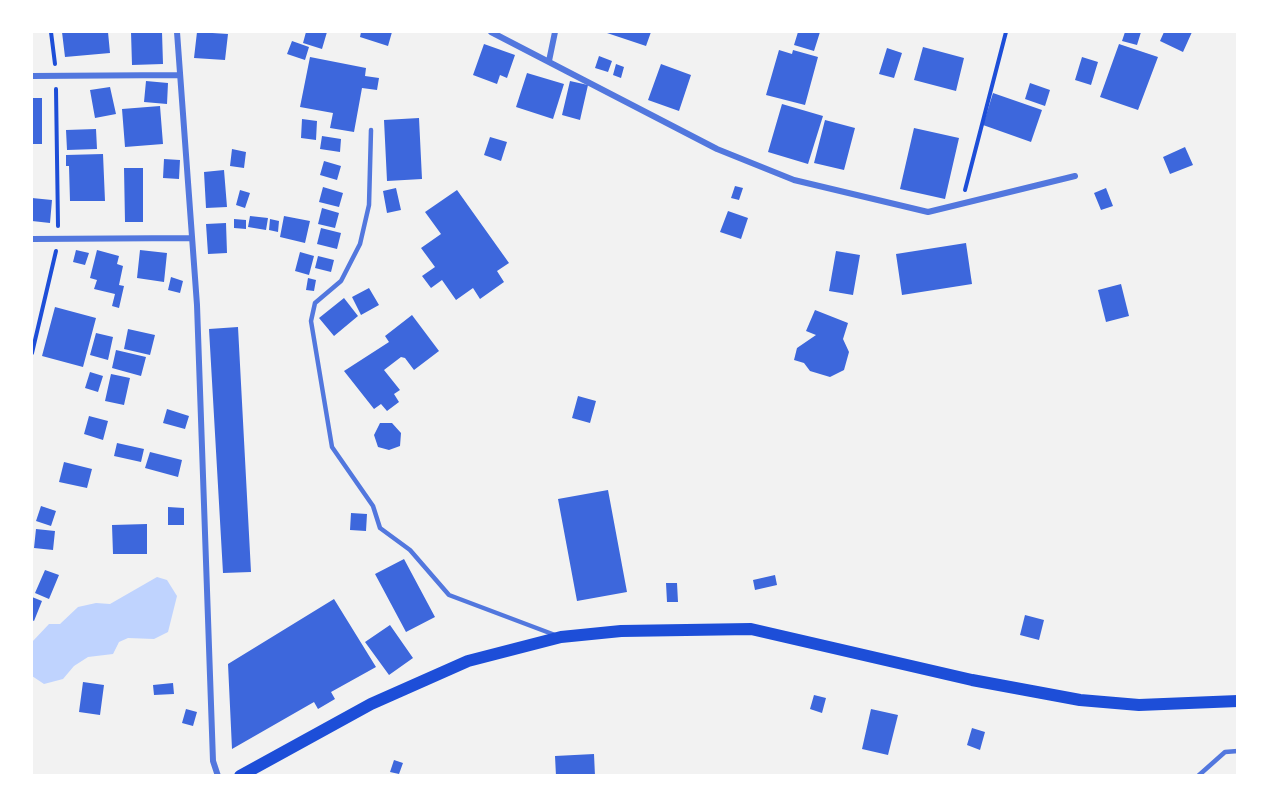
<!DOCTYPE html>
<style>
body{margin:0}
#map{position:relative;width:1269px;height:807px;overflow:hidden;background:#f2f2f2;font-family:"IBM Plex Sans",sans-serif}
canvas{display:block}
.frame{position:absolute;inset:0;border:33px solid #fff;pointer-events:none}
</style>
<div id="map">
<canvas width="1269" height="807"></canvas>
<div class="frame"></div>
</div>
<script>
const c = document.querySelector('canvas').getContext('2d');
c.lineJoin = 'round';
function fill(path, color) { c.fillStyle = color; c.fill(path, 'evenodd'); }
const poly = rows => new Path2D(rows.map(r => 'M' + r).join(''));
function strokePath(path, color, width, dash) { c.strokeStyle = color; c.lineWidth = width; c.lineCap = dash ? 'butt' : 'round'; c.setLineDash(dash || []); c.stroke(path); }
fill(poly([
 [157,577,167,580,177,596,168,632,154,639,128,638,119,642,113,654,88,657,74,666,63,679,44,684,32,676,32,642,49,624,60,624,78,607,96,603,110,604]
]), '#bfd3fe');
fill(poly([
 [62,32,108,32,110,53,65,57],
 [131,32,162,32,163,64,132,65],
 [197,32,228,34,225,60,194,58],
 [306,32,327,32,322,49,303,43],
 [361,32,392,32,388,46,360,37],
 [604,32,651,32,646,46],
 [798,32,820,32,814,51,794,45],
 [1125,32,1141,32,1137,45,1122,41],
 [1164,32,1192,32,1183,52,1160,41],
 [292,41,309,47,305,60,287,54],
 [484,44,515,55,507,78,500,75,497,84,473,75],
 [1119,44,1158,57,1138,110,1100,97],
 [923,47,964,58,956,91,914,80],
 [887,48,902,53,894,78,879,74],
 [779,50,792,54,793,50,818,57,805,105,766,95],
 [599,56,612,61,608,72,595,68],
 [310,57,366,68,365,76,379,78,377,90,362,88,354,132,330,128,333,113,300,107],
 [1082,57,1098,62,1091,85,1075,80],
 [616,64,624,67,621,78,613,75],
 [661,64,691,75,679,111,648,100],
 [527,73,564,84,553,119,516,107],
 [146,81,168,83,167,104,144,102],
 [570,81,588,85,580,120,562,115],
 [1030,83,1050,90,1045,106,1025,99],
 [110,87,116,114,95,118,90,90],
 [993,93,1042,110,1031,142,983,125],
 [32,98,42,98,42,144,32,144],
 [782,104,823,116,808,164,768,152],
 [160,106,163,144,125,147,122,109],
 [419,118,422,179,387,181,384,120],
 [302,119,317,121,316,140,301,138],
 [825,120,855,128,844,170,814,163],
 [914,128,959,138,945,199,900,189],
 [96,129,97,149,67,150,66,130],
 [322,136,341,139,340,152,320,149],
 [490,137,507,142,501,161,484,155],
 [1185,147,1193,165,1170,174,1163,157],
 [232,149,246,152,244,168,230,166],
 [103,154,105,201,70,201,69,166,66,166,66,155],
 [164,159,180,160,179,179,163,178],
 [324,161,341,166,337,180,320,175],
 [124,168,143,168,143,222,125,222],
 [224,170,227,207,206,208,204,172],
 [735,186,743,188,739,200,731,198],
 [323,187,343,193,339,207,319,202],
 [396,188,401,210,387,213,383,191],
 [1106,188,1113,206,1101,210,1094,193],
 [240,190,250,193,245,208,236,205],
 [457,190,509,263,497,271,504,282,480,299,473,288,456,300,442,280,431,288,422,276,435,267,421,248,441,234,425,212],
 [32,198,52,200,50,223,32,221],
 [322,208,339,213,335,228,318,224],
 [728,211,748,218,741,239,720,232],
 [250,216,268,218,266,230,248,227],
 [284,216,310,221,305,243,280,237],
 [234,219,246,220,246,229,234,228],
 [270,219,279,221,278,232,269,230],
 [226,223,227,253,208,254,206,224],
 [321,228,341,233,337,249,317,244],
 [966,243,972,284,902,295,896,254],
 [76,250,89,253,85,265,73,262],
 [97,250,119,256,117,264,123,266,119,285,124,286,119,308,112,306,115,294,94,289,97,280,90,278],
 [140,250,167,253,164,282,137,278],
 [836,251,860,255,853,295,829,291],
 [300,252,314,256,309,275,295,271],
 [318,256,334,260,331,272,315,268],
 [171,277,183,281,180,293,168,290],
 [308,278,316,280,314,291,306,290],
 [1121,284,1129,316,1106,322,1098,290],
 [369,288,379,305,361,315,352,297],
 [344,298,358,316,334,336,319,318],
 [55,307,96,318,83,367,42,356],
 [815,310,848,323,843,339,849,352,844,370,830,377,810,371,804,363,794,360,797,348,816,335,806,331],
 [412,315,439,351,414,370,405,358,401,357,384,370,400,390,394,394,399,402,387,411,381,404,374,409,344,371,389,342,385,336],
 [238,327,251,572,223,573,209,329],
 [128,329,155,335,150,355,124,349],
 [96,333,113,337,108,360,90,355],
 [116,350,146,357,141,376,112,368],
 [90,372,103,376,98,392,85,388],
 [111,374,130,378,124,405,105,401],
 [578,396,596,401,590,423,572,418],
 [167,409,189,416,185,429,163,423],
 [89,416,108,421,103,440,84,434],
 [380,423,392,423,401,433,400,446,389,450,378,447,374,435],
 [117,443,144,449,141,462,114,456],
 [150,452,182,460,178,477,145,468],
 [64,462,92,469,87,488,59,482],
 [608,490,627,592,577,601,558,499],
 [41,506,56,511,51,526,36,521],
 [168,507,184,508,184,525,168,525],
 [351,513,367,514,366,531,350,530],
 [147,524,147,554,113,554,112,525],
 [36,529,55,531,53,550,34,548],
 [404,559,435,617,406,632,375,574],
 [45,570,59,575,49,599,35,593],
 [775,575,777,585,755,590,753,580],
 [666,583,677,583,678,602,667,602],
 [32,597,42,601,34,621,32,620],
 [334,599,376,667,331,692,335,699,318,709,314,702,232,749,228,664],
 [1025,615,1044,620,1039,640,1020,635],
 [390,625,413,658,389,675,365,642],
 [83,682,104,685,100,715,79,712],
 [173,683,174,694,154,695,153,685],
 [814,695,826,698,822,713,810,709],
 [186,709,197,712,193,726,182,723],
 [871,709,898,715,888,755,862,749],
 [972,728,985,732,980,750,967,745],
 [594,754,595,776,556,776,555,756],
 [394,760,403,763,399,774,390,772]
]), '#3d67dc');
strokePath(poly([
 [51,32,55,64],
 [56,89,58,226],
 [965,190,1006,32],
 [32,353,56,251]
]), '#1d4ed8', 4);
strokePath(poly([
 [371,130,369,205,360,244,341,281,315,303,311,321,332,447,373,506,380,528,410,550,449,595,555,635],
 [1198,776,1225,752,1238,751]
]), '#5277de', 4.5);
strokePath(poly([
 [177,32,197,305,213,761,218,776],
 [491,32,717,149,794,180,928,212,1075,176],
 [549,61,555,32],
 [32,76,179,75],
 [32,239,192,238]
]), '#5277de', 6);
strokePath(poly([
 [240,776,371,704,468,661,561,637,621,631,751,629,972,680,1080,700,1139,705,1238,701]
]), '#1d4ed8', 12);
</script>
